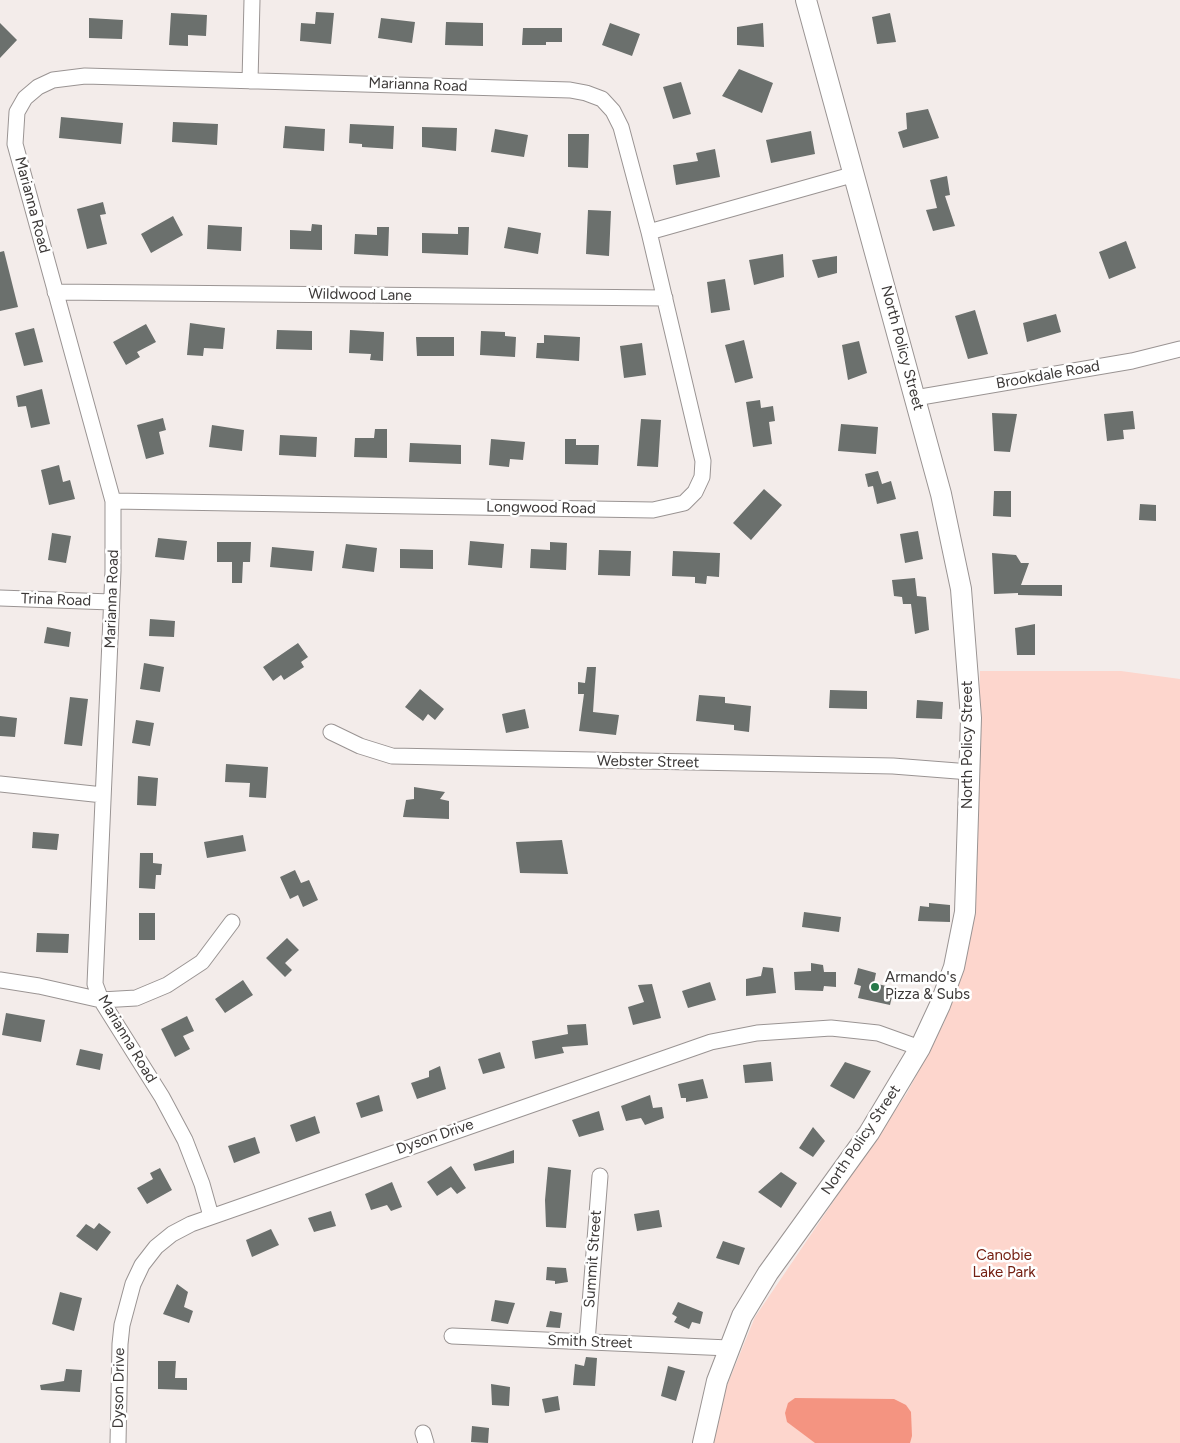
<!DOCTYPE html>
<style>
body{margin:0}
canvas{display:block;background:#f3ecea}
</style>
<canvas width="1180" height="1443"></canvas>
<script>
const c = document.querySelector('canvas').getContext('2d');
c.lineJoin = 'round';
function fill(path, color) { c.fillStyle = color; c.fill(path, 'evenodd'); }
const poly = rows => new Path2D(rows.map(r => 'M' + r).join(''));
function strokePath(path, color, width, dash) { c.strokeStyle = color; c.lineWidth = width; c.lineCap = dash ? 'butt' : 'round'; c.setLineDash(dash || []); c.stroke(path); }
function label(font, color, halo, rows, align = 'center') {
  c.font = font + ' Figtree,sans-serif'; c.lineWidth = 5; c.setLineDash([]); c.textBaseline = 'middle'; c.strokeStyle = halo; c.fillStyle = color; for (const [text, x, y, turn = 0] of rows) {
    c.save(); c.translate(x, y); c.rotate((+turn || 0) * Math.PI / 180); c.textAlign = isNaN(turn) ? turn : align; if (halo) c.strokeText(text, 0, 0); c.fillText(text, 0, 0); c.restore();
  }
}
fill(poly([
 [980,671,1121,671,1180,679,1180,1443,712,1443,719,1405,755,1317,907,1093,944,1023,963,972,973,919]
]), '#fdd6cd');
fill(poly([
 [795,1398,894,1399,906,1405,911,1412,912,1436,910,1443,815,1443,787,1422,785,1413,788,1403]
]), '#f49481');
fill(poly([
 [316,12,334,13,331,44,300,41,301,23,315,24],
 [171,13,207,15,206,36,188,35,188,46,169,45],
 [890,13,896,42,877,44,872,17],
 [89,18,123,20,122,39,89,38],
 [381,18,415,22,412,43,378,38],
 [446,22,483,23,483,46,445,45],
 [0,23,17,40,0,58],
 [610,23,640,34,632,56,602,45],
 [763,23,764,47,737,45,737,27],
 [523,28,562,28,562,42,546,42,546,45,522,45],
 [739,69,773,83,762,113,722,96],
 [681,82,691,114,673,119,663,87],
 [928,109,939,138,903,148,898,132,907,129,906,113],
 [61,117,123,123,121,144,59,138],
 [173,122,218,124,217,145,172,142],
 [350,124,394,126,393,149,362,147,362,144,349,143],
 [285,126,325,129,324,151,283,148],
 [422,127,457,128,456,151,422,147],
 [495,129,528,135,524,157,491,152],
 [811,131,815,154,771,163,766,140],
 [568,134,589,134,588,168,568,167],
 [715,149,720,177,676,185,673,165,698,161,696,153],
 [947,176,950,195,945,196,955,226,933,231,926,210,937,208,930,180],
 [103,202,106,214,100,215,107,244,87,249,77,209],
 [588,210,611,211,609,256,586,254],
 [173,216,183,235,151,253,141,234],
 [312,224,322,225,322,250,290,249,290,230,311,231],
 [208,225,242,227,241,251,207,249],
 [377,227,389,227,388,256,354,254,355,234,377,235],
 [458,227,469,227,468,255,422,253,422,233,458,234],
 [508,227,541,233,538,254,504,248],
 [1126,241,1136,268,1109,279,1099,252],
 [4,251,18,307,0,311,0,252],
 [783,254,784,277,754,285,749,260],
 [837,256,837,273,818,278,812,260],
 [725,279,730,310,711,313,707,282],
 [975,310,988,354,968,359,955,316],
 [1056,314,1061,332,1027,342,1023,323],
 [190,323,225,328,223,349,204,348,203,356,187,355],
 [146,324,156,342,137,352,140,357,126,365,113,342],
 [34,328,43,362,24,366,15,333],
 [277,330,312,331,312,350,276,349],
 [350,330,384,332,383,361,370,360,371,354,349,353],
 [481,331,505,332,505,336,516,337,515,357,480,355],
 [544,335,580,337,579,361,536,358,537,343,544,343],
 [416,337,454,337,454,356,417,356],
 [744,340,753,378,735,383,725,345],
 [859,341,867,373,848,380,842,345],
 [642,343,646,375,624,378,620,346],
 [42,389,50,424,31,428,26,406,18,407,16,396],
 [760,400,761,408,773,406,775,421,769,422,772,444,753,447,746,402],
 [1133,411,1135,429,1123,430,1124,439,1107,441,1104,414],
 [992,413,1017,414,1010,452,994,451],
 [163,418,166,430,159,432,164,454,146,459,137,425],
 [641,419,661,420,658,467,637,466],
 [841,424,878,427,876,454,838,451],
 [212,425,244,430,242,451,209,447],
 [375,429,387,429,387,458,354,457,355,438,374,438],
 [280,435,317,437,316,457,279,455],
 [491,439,525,442,523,460,510,459,509,467,489,465],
 [565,439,576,439,576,445,599,445,598,465,565,464],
 [410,443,461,445,461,464,409,462],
 [59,465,63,482,70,480,75,499,49,505,41,470],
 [878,471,882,484,891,481,896,499,877,504,873,486,868,487,865,474],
 [764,489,782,505,751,540,733,523],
 [994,491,1011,491,1011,517,993,516],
 [1140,504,1156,505,1156,521,1139,520],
 [918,531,923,559,905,563,900,534],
 [52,533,71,536,66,563,48,560],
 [158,538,187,541,184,560,155,557],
 [470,541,504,544,502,568,468,565],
 [217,542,251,542,250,562,243,562,242,583,232,583,232,562,217,562],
 [550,542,567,543,566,570,530,568,531,549,550,550],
 [346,544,377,548,374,572,342,568],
 [272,547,314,551,312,571,270,567],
 [400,549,433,550,433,569,400,568],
 [599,550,631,551,630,576,598,575],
 [673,551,720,553,719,577,707,576,706,584,695,583,695,577,672,576],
 [992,553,1016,555,1021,563,1029,563,1021,585,1062,585,1062,596,1018,595,1018,593,994,594],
 [915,578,917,596,926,597,929,630,915,634,911,604,903,604,902,597,894,596,892,580],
 [150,619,175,621,174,637,149,636],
 [1035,624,1035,655,1017,655,1015,628],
 [47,627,71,632,69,647,44,643],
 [298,643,308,657,301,662,304,667,284,680,281,675,273,681,263,667],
 [144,663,164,667,160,692,140,689],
 [587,667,596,667,593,712,619,715,616,735,579,731,584,694,578,694,578,682,585,683],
 [420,689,444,709,435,720,428,714,423,721,405,707],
 [830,690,867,691,867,709,829,708],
 [699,695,725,697,725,703,751,706,749,732,734,730,734,725,696,721],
 [70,697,88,699,82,746,64,744],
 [917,700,943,702,942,719,916,718],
 [525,709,529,728,506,733,502,714],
 [0,716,17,718,15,737,0,736],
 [136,720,154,723,150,746,132,743],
 [226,764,268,767,266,798,249,797,250,783,225,782],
 [138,776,158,778,156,806,137,805],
 [414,787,445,792,440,799,449,801,449,819,403,817,406,800,414,799],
 [33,832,59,834,57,850,32,848],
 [243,835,246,851,207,858,204,842],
 [562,840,568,874,520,873,516,842],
 [140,853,153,853,153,863,162,864,161,875,156,875,155,889,139,888],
 [295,870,301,883,309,880,318,900,303,907,298,895,290,899,280,877],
 [929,903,950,905,950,922,918,921,920,906,929,907],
 [804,912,841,917,839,932,802,927],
 [139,913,155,913,155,940,139,940],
 [37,933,69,934,68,953,36,952],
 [287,938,299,950,285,963,292,970,285,977,266,958],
 [811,963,823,965,824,972,836,972,836,987,824,986,823,991,795,990,794,972,811,971],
 [763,967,773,968,776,993,746,996,746,979,761,976],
 [858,968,876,973,874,983,894,988,890,1005,858,998,861,986,854,984],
 [243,980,253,995,225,1013,215,999],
 [710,982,716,1000,688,1008,682,991],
 [652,984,661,1018,633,1025,628,1007,644,1002,638,985],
 [6,1013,45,1020,41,1042,2,1035],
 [187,1016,194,1031,183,1036,190,1049,175,1057,161,1029],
 [586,1024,588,1045,562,1047,564,1053,535,1059,532,1041,568,1034,567,1025],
 [80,1049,103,1054,100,1070,76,1065],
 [500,1052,505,1068,483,1074,478,1059],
 [771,1062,773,1081,745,1083,743,1065],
 [845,1062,871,1071,854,1099,830,1086],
 [440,1066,446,1089,417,1099,411,1083,429,1077,429,1071],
 [703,1079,708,1098,686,1102,686,1098,681,1098,678,1084],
 [379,1095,383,1111,361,1118,356,1103],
 [650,1095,653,1108,662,1107,664,1118,645,1125,641,1118,626,1121,621,1106],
 [599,1111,604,1130,579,1137,572,1120],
 [315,1116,320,1133,296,1142,290,1125],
 [813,1127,825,1141,813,1157,799,1148],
 [255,1137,260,1153,234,1163,228,1146],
 [514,1150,514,1163,475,1171,473,1164],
 [451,1166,466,1188,457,1194,451,1187,437,1196,427,1182],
 [548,1167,571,1170,566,1228,546,1227,545,1200],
 [160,1168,172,1190,147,1204,137,1188,153,1179,150,1173],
 [781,1172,797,1183,781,1208,758,1192],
 [392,1182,402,1207,391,1211,387,1205,371,1210,365,1194],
 [659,1210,662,1227,637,1231,634,1214],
 [331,1211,336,1226,314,1232,308,1218],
 [99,1223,111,1232,97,1251,76,1236,86,1224,94,1229],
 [271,1229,279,1245,252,1257,246,1240],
 [723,1241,745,1248,739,1265,716,1258],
 [547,1267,566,1268,568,1282,555,1284,555,1281,546,1280],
 [177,1284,188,1292,184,1307,193,1311,189,1323,163,1314],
 [60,1292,82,1298,74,1331,52,1324],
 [495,1300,515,1303,508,1324,491,1321],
 [678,1302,703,1312,700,1324,692,1322,689,1329,674,1322,677,1317,672,1314],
 [550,1311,562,1313,560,1328,546,1327],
 [586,1357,597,1358,595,1386,573,1385,575,1364,584,1366],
 [158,1361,176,1361,175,1378,187,1378,187,1390,158,1389],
 [668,1366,685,1371,676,1401,661,1396],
 [66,1369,82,1370,80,1392,41,1390,40,1385,64,1381],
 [491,1384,510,1387,509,1406,492,1405],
 [558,1396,560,1410,545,1413,542,1399],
 [472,1426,489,1428,488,1443,471,1442]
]), '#6b706d');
const minor = poly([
 [250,81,252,0],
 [55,292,665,298],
 [915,398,1132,361,1180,349],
 [113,501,653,510,684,503,695,492,702,477,703,461,649,232],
 [0,598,111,602],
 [331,732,360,746,392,756,893,766,970,772],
 [0,784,103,795],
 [0,980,39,986,101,1000,136,998,167,985,202,962,232,922],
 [211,1216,202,1184,185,1140,162,1097,101,1000,95,984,113,571,113,501,15,144,17,112,25,98,38,87,53,80,85,76,570,90,586,93,602,99,613,111,621,127,649,232,855,174],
 [452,1336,729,1348],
 [587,1342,600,1176],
 [423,1433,426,1443],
 [118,1443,120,1344,122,1325,133,1284,142,1265,156,1247,172,1234,191,1224,711,1042,757,1033,831,1028,878,1033,920,1048]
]);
const tertiary = poly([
 [703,1443,717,1381,742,1316,768,1273,869,1133,920,1048,940,1005,954,967,965,912,971,718,961,589,941,494,806,0]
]);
strokePath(minor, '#9a9493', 17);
strokePath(tertiary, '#9a9493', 22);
strokePath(minor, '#fff', 15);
strokePath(tertiary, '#fff', 20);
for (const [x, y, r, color] of [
 [875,987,5,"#267849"]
]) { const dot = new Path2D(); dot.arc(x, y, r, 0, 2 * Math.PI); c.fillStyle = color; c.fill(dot); strokePath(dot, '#fff', 2); }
label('15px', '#3c3938', '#fff', [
 ["Marianna Road",418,85,2],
 ["Marianna Road",32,205,75],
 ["Wildwood Lane",360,295,1],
 ["North Policy Street",902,348,75],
 ["Brookdale Road",1048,375,-10],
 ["Longwood Road",541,508,1],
 ["Marianna Road",112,599,-88],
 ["Trina Road",56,600,2],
 ["North Policy Street",968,745,-90],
 ["Webster Street",648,762,1],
 ["Marianna Road",127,1039,59],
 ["Dyson Drive",435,1137,-19],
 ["North Policy Street",861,1140,-56],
 ["Summit Street",593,1259,-86],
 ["Smith Street",590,1342,2],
 ["Dyson Drive",119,1388,-89]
]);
label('15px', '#3c3938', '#fff', [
 ["Armando's",885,978],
 ["Pizza & Subs",885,995]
], 'left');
label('15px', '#742012', '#fff', [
 ["Canobie",1004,1256],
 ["Lake Park",1004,1273]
]);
</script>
